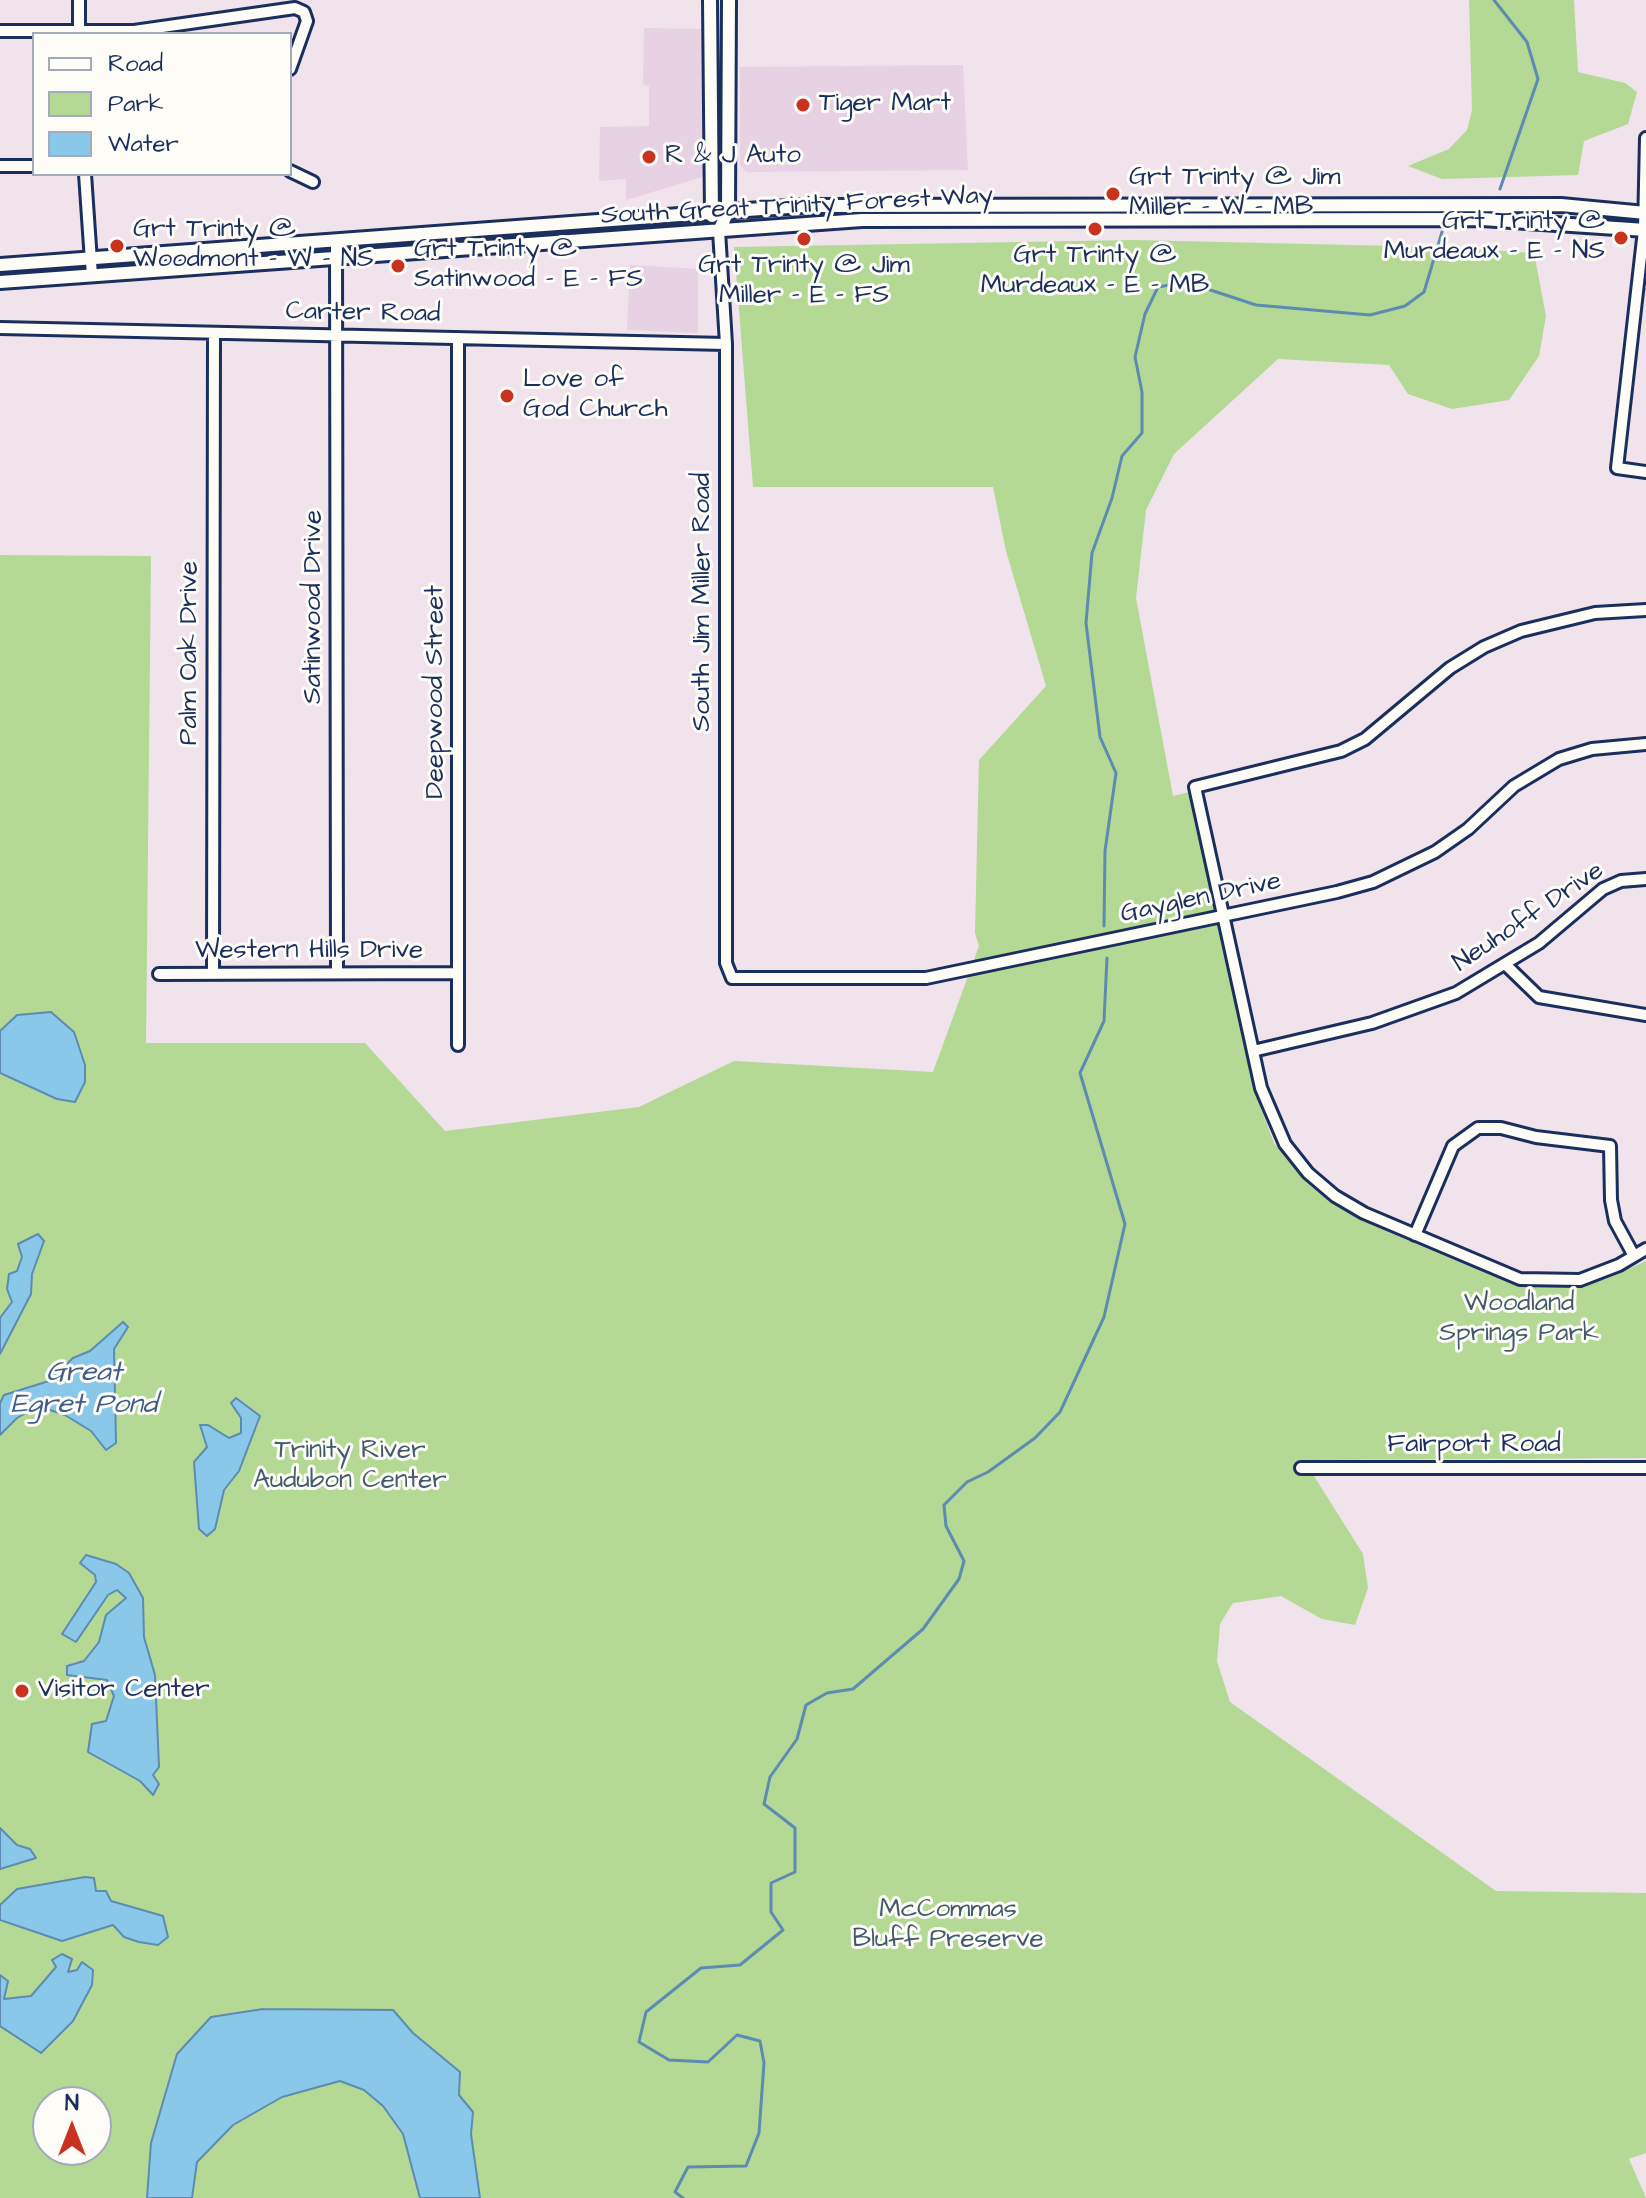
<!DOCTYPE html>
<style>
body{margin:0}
#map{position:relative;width:1646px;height:2198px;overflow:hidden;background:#f0e3eb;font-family:"Architects Daughter",sans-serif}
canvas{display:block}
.legend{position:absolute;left:32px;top:32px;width:260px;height:144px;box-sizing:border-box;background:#fdfcf7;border:2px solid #a3aaba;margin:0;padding:10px 14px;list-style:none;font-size:24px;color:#1b2f5e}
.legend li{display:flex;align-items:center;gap:16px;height:40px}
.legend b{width:40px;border:2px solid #a3aaba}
.north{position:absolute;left:32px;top:2086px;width:80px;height:80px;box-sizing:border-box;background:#fdfcf7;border:2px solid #a3aaba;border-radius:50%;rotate:0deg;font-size:22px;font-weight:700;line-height:32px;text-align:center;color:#1b2f5e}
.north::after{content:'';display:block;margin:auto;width:28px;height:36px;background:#c8321e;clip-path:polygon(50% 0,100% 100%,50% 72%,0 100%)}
</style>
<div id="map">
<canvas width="1646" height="2198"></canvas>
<ul class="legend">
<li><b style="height:10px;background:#fdfcf7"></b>Road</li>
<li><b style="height:22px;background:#b3d995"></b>Park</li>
<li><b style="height:22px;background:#89c8e9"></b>Water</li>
</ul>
<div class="north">N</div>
</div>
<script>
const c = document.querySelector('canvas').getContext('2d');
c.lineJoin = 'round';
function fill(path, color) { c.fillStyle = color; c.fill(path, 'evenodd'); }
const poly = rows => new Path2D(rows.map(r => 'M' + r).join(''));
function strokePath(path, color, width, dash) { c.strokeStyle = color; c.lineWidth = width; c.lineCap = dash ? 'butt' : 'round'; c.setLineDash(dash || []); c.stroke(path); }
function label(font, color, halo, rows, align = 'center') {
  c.font = font + ' "Architects Daughter",sans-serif'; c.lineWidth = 6; c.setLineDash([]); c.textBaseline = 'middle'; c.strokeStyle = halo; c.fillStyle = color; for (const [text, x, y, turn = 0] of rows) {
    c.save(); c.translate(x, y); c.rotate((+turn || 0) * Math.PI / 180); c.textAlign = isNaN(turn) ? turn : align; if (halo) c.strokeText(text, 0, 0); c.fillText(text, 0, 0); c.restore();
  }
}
fill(poly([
 [644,28,704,29,703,177,626,200,626,179,599,181,600,127,649,126,649,86,643,85],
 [963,65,968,170,746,172,740,165,740,67],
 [630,265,698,269,698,333,627,330]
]), '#e7d2e3');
fill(poly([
 [1469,0,1574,0,1578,72,1625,83,1637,92,1628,124,1584,141,1578,175,1442,179,1408,166,1449,149,1467,130,1472,110],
 [1133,240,1440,247,1534,253,1546,316,1539,356,1509,400,1452,409,1408,394,1389,365,1278,359,1174,454,1146,510,1136,598,1173,796,1189,792,1257,1098,1274,1143,1313,1188,1386,1231,1507,1282,1543,1287,1574,1286,1606,1279,1646,1261,1646,1458,1304,1460,1363,1554,1368,1588,1355,1625,1322,1619,1281,1596,1233,1603,1220,1624,1217,1661,1230,1702,1496,1891,1646,1893,1646,2153,1629,2159,1646,2198,0,2198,0,555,151,556,146,1043,365,1043,445,1131,639,1107,734,1061,933,1072,979,946,975,933,979,760,1046,686,1006,551,993,487,753,487,734,247],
 [48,2102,96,2102,96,2150,48,2150]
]), '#b3d995');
const water = poly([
 [51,1012,74,1032,85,1065,85,1082,75,1102,57,1099,0,1073,0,1031,17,1015,51,1012],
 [38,1234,44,1241,32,1274,31,1294,0,1354,0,1318,12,1302,7,1289,9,1274,17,1271,22,1257,18,1244,38,1234],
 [123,1322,128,1327,114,1349,116,1443,106,1450,91,1431,65,1415,38,1406,17,1418,0,1435,0,1403,4,1395,49,1381,73,1358,90,1351,123,1322],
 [236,1398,260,1416,239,1471,224,1490,215,1529,207,1536,199,1529,194,1462,207,1447,200,1425,208,1425,229,1438,241,1433,241,1418,231,1403,236,1398],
 [86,1555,116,1564,129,1573,143,1598,144,1637,155,1675,159,1767,153,1775,159,1784,153,1795,140,1781,88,1752,92,1724,106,1721,114,1696,107,1680,67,1675,67,1666,84,1661,99,1642,106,1615,126,1598,117,1590,108,1595,76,1642,62,1634,96,1582,95,1575,80,1563,86,1555],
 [0,1828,17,1845,30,1849,36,1858,0,1869,0,1828],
 [85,1877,94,1878,96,1891,106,1891,111,1901,163,1916,168,1937,158,1945,139,1942,124,1937,113,1925,62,1941,0,1920,0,1905,17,1889,85,1877],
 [62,1954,72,1959,68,1972,77,1970,82,1962,93,1970,92,1985,73,2021,41,2053,0,2026,0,1975,8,1981,4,1999,31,1996,56,1967,52,1960,62,1954],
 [263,2009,393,2010,413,2033,460,2072,459,2095,473,2112,471,2134,480,2198,420,2198,403,2134,383,2106,364,2090,340,2081,282,2097,233,2125,197,2162,192,2198,147,2198,151,2143,177,2054,211,2017,263,2009]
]);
fill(water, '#89c8e9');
strokePath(water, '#5d8bb1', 2);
strokePath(poly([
 [1494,0,1527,42,1538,79,1500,189],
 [1104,926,1105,851,1116,773,1100,737,1086,623,1092,553,1112,498,1122,456,1142,433,1142,392,1135,357,1145,314,1158,287,1186,282,1256,305,1370,315,1405,306,1424,292,1442,232],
 [683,2198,675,2192,688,2167,746,2166,759,2133,764,2063,760,2041,737,2035,708,2062,669,2060,639,2042,646,2012,701,1968,740,1965,783,1930,771,1912,771,1883,795,1872,795,1828,764,1804,770,1777,797,1739,806,1705,827,1693,853,1689,923,1629,959,1579,964,1561,946,1526,944,1505,967,1482,988,1472,1035,1438,1060,1412,1104,1317,1125,1224,1080,1073,1104,1021,1107,958]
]), '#5d8bb1', 3);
const minor = poly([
 [79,0,79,34],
 [0,31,134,31,295,8,304,12,307,21,290,69],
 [1646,138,1644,230,1617,468,1646,472],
 [0,166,34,166],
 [290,171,313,182],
 [85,174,92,276],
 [719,231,726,344,726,963,732,978,926,978,1337,892,1373,882,1435,852,1468,829,1514,786,1559,759,1592,749,1646,744],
 [336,240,337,973],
 [0,328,726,344],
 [1646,610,1595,613,1521,631,1484,647,1450,668,1365,739,1341,751,1195,787,1261,1088,1285,1144,1308,1173,1335,1196,1364,1213,1520,1279,1580,1280,1619,1265,1646,1249],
 [1507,966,1539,997,1646,1015],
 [159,974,458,973],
 [213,974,214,333],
 [458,1045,458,338],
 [1253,1051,1372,1023,1456,993,1539,943,1603,889,1621,881,1646,879],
 [1415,1235,1453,1146,1478,1128,1501,1128,1536,1137,1610,1146,1611,1200,1615,1221,1634,1256],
 [1301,1468,1646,1468]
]);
const major = poly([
 [710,0,712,216],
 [719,231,728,211,729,0],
 [0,265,802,206,1561,205,1646,213],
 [0,282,862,220,1482,219,1646,230]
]);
strokePath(minor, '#1b2f5e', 16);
strokePath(major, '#1b2f5e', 18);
strokePath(minor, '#fdfcf7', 10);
strokePath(major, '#fdfcf7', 12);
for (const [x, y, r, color] of [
 [803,105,8,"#c8321e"],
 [649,157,8,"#c8321e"],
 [1113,194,8,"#c8321e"],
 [1095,229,8,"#c8321e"],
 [1621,238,8,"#c8321e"],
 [804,239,8,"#c8321e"],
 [117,246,8,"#c8321e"],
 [398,266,8,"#c8321e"],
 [507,396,8,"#c8321e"],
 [22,1691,8,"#c8321e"]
]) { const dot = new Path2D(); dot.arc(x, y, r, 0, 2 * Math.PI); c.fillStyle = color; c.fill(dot); strokePath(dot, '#fdfcf7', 3); }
label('26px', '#1b2f5e', '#fdfcf7', [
 ["Tiger Mart",819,105],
 ["R & J Auto",665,157],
 ["Grt Trinty @ Jim",1129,179],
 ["Miller - W - MB",1129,209],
 ["Grt Trinty @",1605,223,"right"],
 ["Murdeaux - E - NS",1605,253,"right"],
 ["Grt Trinty @",133,231],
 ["Woodmont - W - NS",133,261],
 ["Grt Trinty @",414,251],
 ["Satinwood - E - FS",414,281],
 ["Grt Trinty @",1095,257,"center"],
 ["Murdeaux - E - MB",1095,287,"center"],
 ["Grt Trinty @ Jim",804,267,"center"],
 ["Miller - E - FS",804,297,"center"],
 ["Love of",523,381],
 ["God Church",523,411],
 ["Visitor Center",38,1691]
], 'left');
label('26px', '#1b2f5e', '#fdfcf7', [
 ["South Great Trinity Forest Way",797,207,-3],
 ["Carter Road",363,314,1],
 ["South Jim Miller Road",704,602,-90],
 ["Satinwood Drive",315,607,-90],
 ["Palm Oak Drive",191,653,-90],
 ["Deepwood Street",437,692,-90],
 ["Gayglen Drive",1201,899,-12],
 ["Neuhoff Drive",1529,918,-34],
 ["Western Hills Drive",309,952],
 ["Fairport Road",1474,1446]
]);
label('26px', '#415a6c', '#fdfcf7', [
 ["Woodland",1519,1305],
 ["Springs Park",1519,1335],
 ["Trinity River",350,1452],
 ["Audubon Center",350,1482],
 ["McCommas",948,1911],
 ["Bluff Preserve",948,1941]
]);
label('italic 28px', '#3c5d88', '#fdfcf7', [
 ["Great",84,1374],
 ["Egret Pond",84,1406]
]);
</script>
